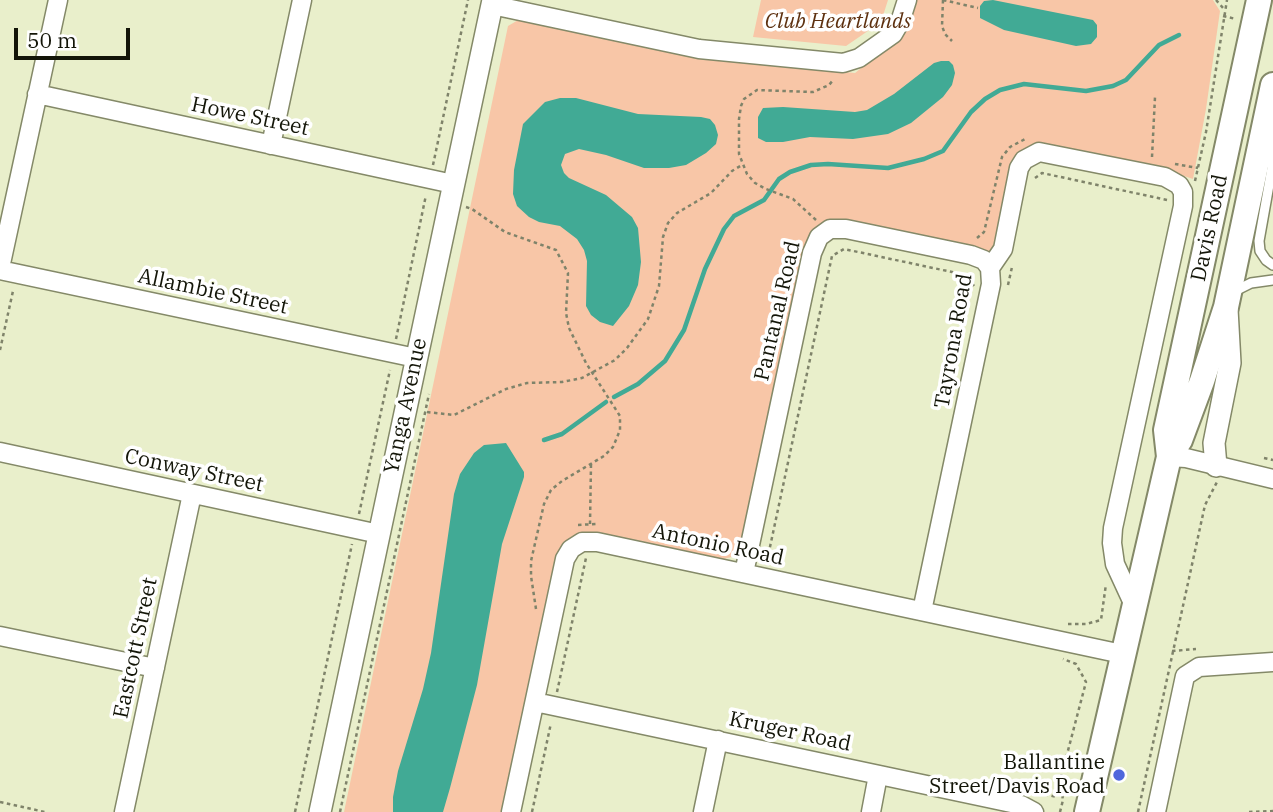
<!DOCTYPE html>
<style>
body{margin:0}
#map{position:relative;width:1273px;height:812px;overflow:hidden;background:#e9efcb;font-family:"IBM Plex Serif",serif}
canvas{display:block}
.scale{position:absolute;left:14px;top:28px;width:116px;height:32px;box-sizing:border-box;border:4px solid #131508;border-top:0;padding-left:9px;font-size:21px;line-height:24px;white-space:nowrap;color:#131508;-webkit-text-stroke:5px #fff;paint-order:stroke}
</style>
<div id="map">
<canvas width="1273" height="812"></canvas>
<div class="scale">50 m</div>
</div>
<script>
const c = document.querySelector('canvas').getContext('2d');
c.lineJoin = 'round';
function fill(path, color) { c.fillStyle = color; c.fill(path, 'evenodd'); }
const poly = rows => new Path2D(rows.map(r => 'M' + r).join(''));
function strokePath(path, color, width, dash) { c.strokeStyle = color; c.lineWidth = width; c.lineCap = dash ? 'butt' : 'round'; c.setLineDash(dash || []); c.stroke(path); }
function label(font, color, halo, rows, align = 'center') {
  c.font = font + ' "IBM Plex Serif",serif'; c.lineWidth = 7; c.setLineDash([]); c.textBaseline = 'middle'; c.strokeStyle = halo; c.fillStyle = color; for (const [text, x, y, turn = 0] of rows) {
    c.save(); c.translate(x, y); c.rotate((+turn || 0) * Math.PI / 180); c.textAlign = isNaN(turn) ? turn : align; if (halo) c.strokeText(text, 0, 0); c.fillText(text, 0, 0); c.restore();
  }
}
fill(poly([
 [761,0,888,0,881,22,846,46,753,37],
 [913,0,1213,0,1220,11,1206,109,1193,179,1175,173,1034,146,1000,242,990,252,844,220,833,219,820,224,813,230,805,247,741,544,735,556,720,560,594,533,578,534,571,537,560,550,556,559,503,812,344,812,508,26,520,19,705,58,855,73,894,42]
]), '#f8c6a7');
fill(poly([
 [993,0,1093,20,1097,25,1097,37,1091,44,1076,46,1004,30,980,18,980,6,984,1],
 [941,61,949,61,953,65,955,73,952,85,943,97,911,123,888,134,853,139,810,137,783,142,766,142,758,138,758,117,763,108,783,107,855,112,867,110,894,94,934,63],
 [560,98,576,98,638,114,701,117,710,119,715,125,718,135,716,144,706,153,686,165,669,168,644,168,606,155,579,149,565,154,561,165,564,173,569,178,606,195,632,217,638,228,641,262,638,285,629,306,613,326,600,322,591,315,586,306,587,261,584,250,577,239,560,226,539,222,529,217,517,206,513,194,514,170,523,124,545,102],
 [506,443,524,472,524,477,502,544,477,685,450,788,443,812,393,812,393,797,398,771,423,689,431,653,454,494,460,474,474,453,484,445]
]), '#41aa95');
strokePath(poly([
 [614,397,638,384,665,361,684,330,705,269,724,229,734,216,764,200,779,179,790,172,811,165,828,164,888,168,924,159,943,151,971,112,985,99,1000,90,1024,84,1086,91,1113,86,1126,80,1159,45,1179,35],
 [544,440,562,434,606,402]
]), '#41aa95', 4.5);
const service = poly([
 [1271,143,1272,168,1259,241,1260,251,1266,260,1273,265],
 [1235,291,1251,283,1273,280]
]);
const minor = poly([
 [492,5,699,49,843,63,859,58,893,34,900,22,907,0],
 [37,94,453,184],
 [271,145,302,0],
 [0,268,58,0],
 [0,270,416,358],
 [0,452,379,534],
 [1169,457,1186,458,1273,479],
 [744,573,812,253,819,237,830,229,846,229,971,255,984,260,990,268],
 [922,611,991,284,990,268,1003,249,1019,168,1024,160,1039,152,1165,177,1179,185,1183,192,1183,206,1113,528,1112,543,1115,564,1133,603],
 [0,636,155,668],
 [535,702,1021,805,1034,812],
 [124,812,192,494],
 [511,812,565,559,571,549,582,542,597,542,1122,654],
 [703,812,718,740],
 [871,812,878,775],
 [1156,812,1185,676,1199,667,1273,662]
]);
const tertiary = poly([
 [1216,466,1214,443,1230,363,1227,309],
 [320,812,493,0]
]);
const secondary = poly([
 [1169,457,1166,430,1259,0],
 [1087,812,1169,457,1180,440,1202,381,1226,307,1273,85]
]);
strokePath(service, '#848968', 12);
strokePath(minor, '#848968', 21);
strokePath(tertiary, '#848968', 24);
strokePath(secondary, '#848968', 28);
strokePath(poly([
 [943,0,942,26,945,34,952,41],
 [943,0,978,8],
 [1216,0,1224,9],
 [1223,16,1236,19],
 [1152,157,1155,97],
 [1175,164,1198,168],
 [433,165,468,0],
 [1035,178,1042,173,1167,200],
 [1195,181,1206,132,1227,0],
 [466,207,472,209,505,232,556,250,568,273,566,313,569,328,586,363,620,416,620,430,613,447,604,456,562,481,551,490,544,504,531,561,531,576,536,609],
 [816,220,793,199,766,189,755,183,747,174,739,154,739,119,741,106,744,99,757,90,813,92,829,85,834,79],
 [977,238,984,232,1002,157,1010,147,1027,138],
 [1008,285,1012,267],
 [396,339,426,195],
 [0,350,13,291],
 [427,412,454,415,506,389,527,383,562,382,582,378,615,360,627,348,648,319,659,286,663,237,668,223,677,213,711,193,732,171,742,165],
 [1264,458,1273,460],
 [359,514,390,370],
 [590,524,591,464],
 [578,525,596,524],
 [767,561,832,256,844,249,966,275,974,286],
 [1068,624,1086,624,1101,620,1106,584],
 [1172,651,1196,649],
 [557,692,586,558],
 [1031,791,1057,797,1060,784],
 [0,802,45,812],
 [295,812,352,544],
 [340,812,429,394],
 [532,812,551,723],
 [1060,812,1063,800,1060,781,1086,682,1076,664,1063,659],
 [1138,812,1205,505,1217,482],
 [1249,812,1273,811]
]), '#7f836a', 2.5, [3.5, 3.5]);
strokePath(service, '#fff', 9);
strokePath(minor, '#fff', 18);
strokePath(tertiary, '#fff', 21);
strokePath(secondary, '#fff', 24);
for (const [x, y, r, color] of [
 [1119,775,7,"#4f67dc"]
]) { const dot = new Path2D(); dot.arc(x, y, r, 0, 2 * Math.PI); c.fillStyle = color; c.fill(dot); strokePath(dot, '#fff', 2.5); }
label('italic 21px', '#5e3110', '#fff', [
 ["Club Heartlands",838,22]
]);
label('21px', '#131508', '#fff', [
 ["Howe Street",250,117,12],
 ["Davis Road",1210,228,-78],
 ["Allambie Street",213,292,12],
 ["Pantanal Road",778,311,-77],
 ["Tayrona Road",954,341,-80],
 ["Yanga Avenue",406,406,-78],
 ["Conway Street",194,471,12],
 ["Antonio Road",718,545,12],
 ["Eastcott Street",136,648,-78],
 ["Kruger Road",790,732,12]
]);
label('21px', '#131508', '#fff', [
 ["Ballantine",1105,763],
 ["Street/Davis Road",1105,787]
], 'right');
</script>
